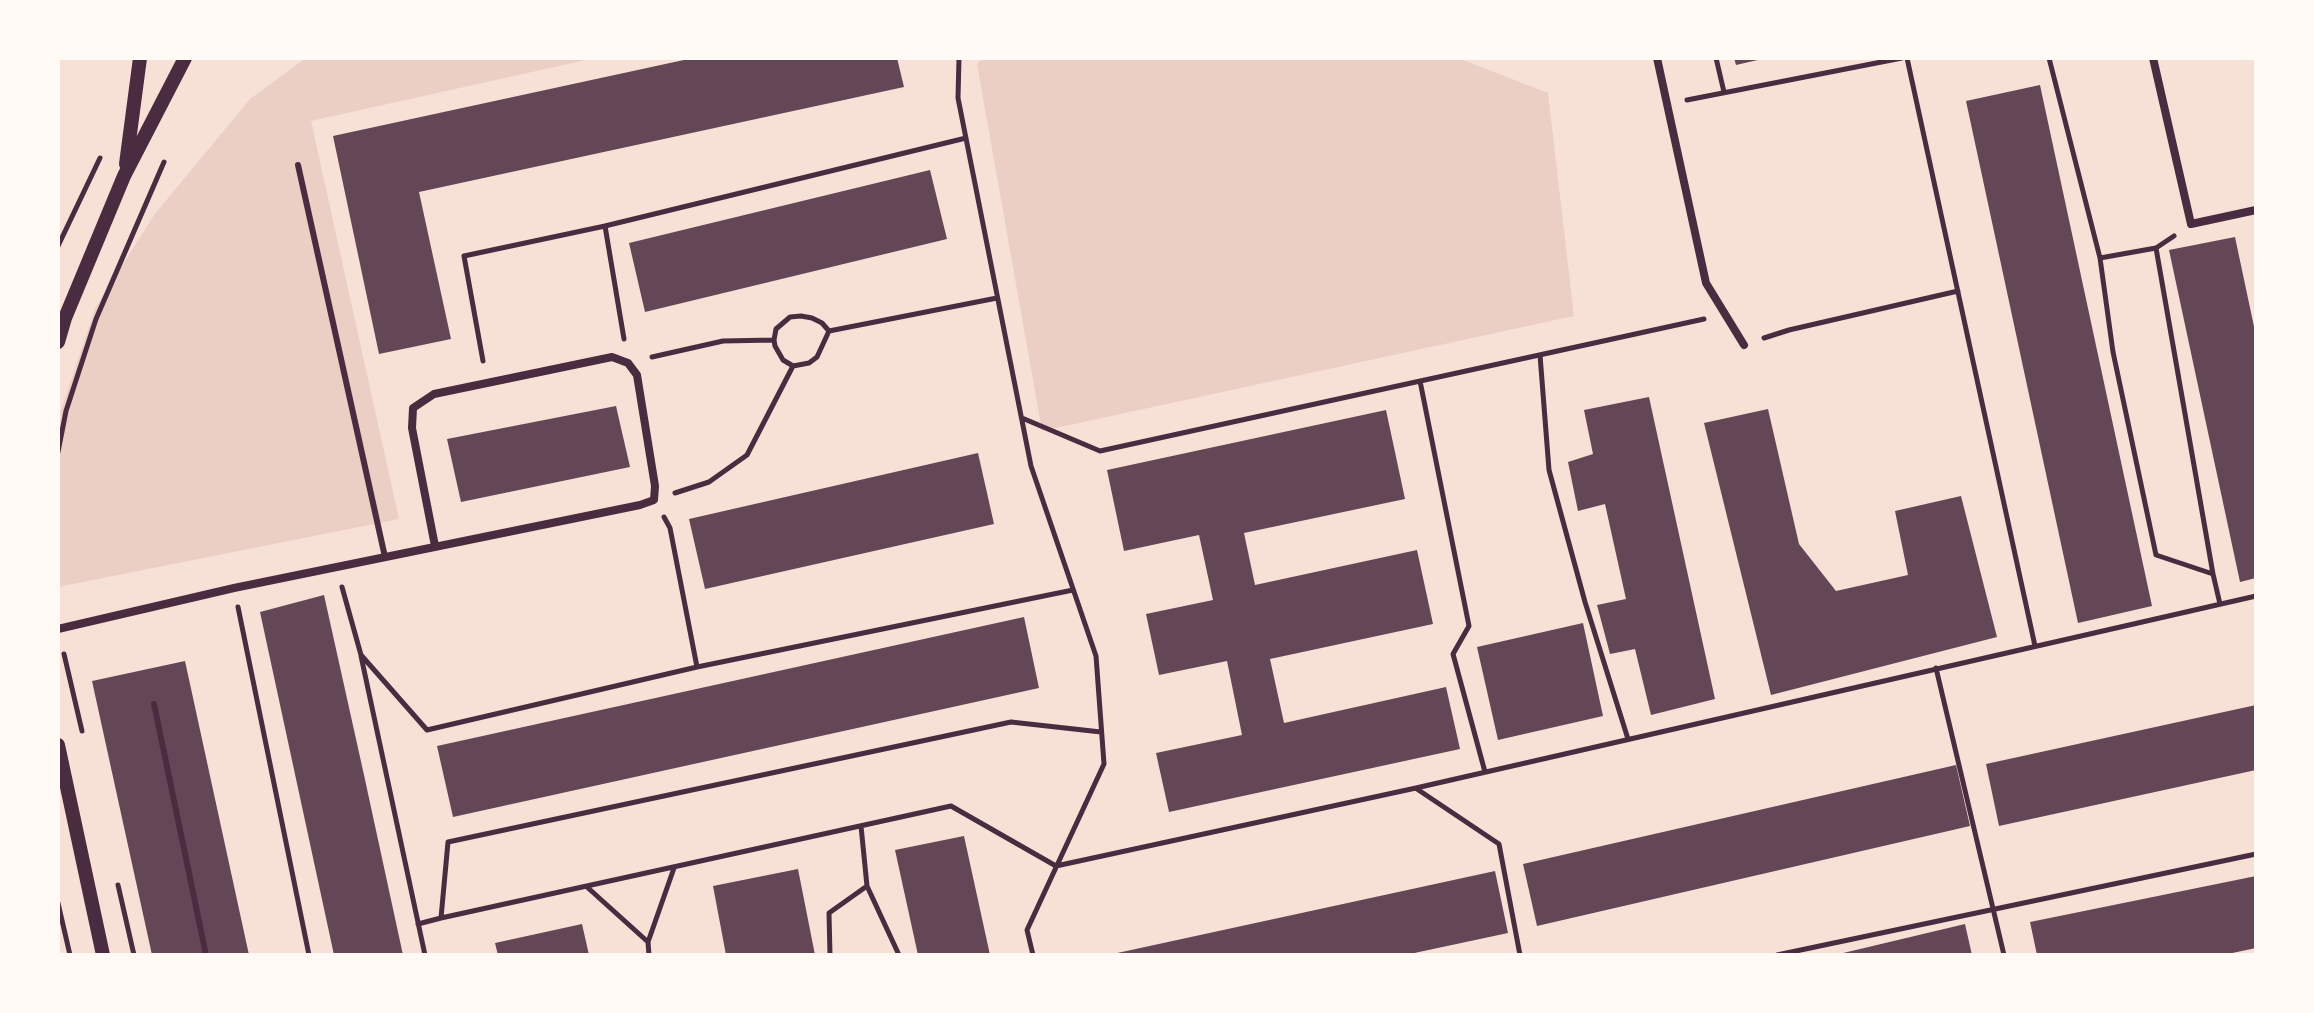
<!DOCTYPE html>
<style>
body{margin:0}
#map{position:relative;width:2314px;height:1013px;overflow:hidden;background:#f7e1d7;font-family:"Asap Condensed",sans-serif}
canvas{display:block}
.frame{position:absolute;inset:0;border:60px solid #fffaf5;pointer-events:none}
</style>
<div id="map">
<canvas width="2314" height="1013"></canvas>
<div class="frame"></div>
</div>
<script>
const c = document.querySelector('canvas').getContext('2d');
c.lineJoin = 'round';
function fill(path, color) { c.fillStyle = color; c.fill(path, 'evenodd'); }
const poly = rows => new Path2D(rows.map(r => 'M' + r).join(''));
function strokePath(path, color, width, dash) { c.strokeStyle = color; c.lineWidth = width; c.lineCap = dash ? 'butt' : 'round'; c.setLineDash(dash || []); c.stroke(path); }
fill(poly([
 [306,58,595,58,311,121,399,519,58,587,58,458,61,410,95,309,154,215,250,99],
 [984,58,1458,58,1548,93,1574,316,1042,431,977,64]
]), '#ebcfc5');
fill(poly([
 [693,58,897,58,904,87,419,192,451,339,379,354,333,136],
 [1734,58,1762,58,1762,59,1736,65],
 [2040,85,2152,606,2078,623,1966,101],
 [930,170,947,239,645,312,629,243],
 [2235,237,2256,336,2256,578,2240,582,2169,250],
 [1649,397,1715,699,1651,715,1635,649,1610,654,1597,605,1626,599,1605,504,1578,511,1568,462,1593,454,1584,410],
 [616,406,630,467,461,502,447,439],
 [1768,409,1799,544,1836,591,1908,575,1895,511,1961,496,1997,637,1771,695,1704,423],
 [1386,410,1405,499,1244,533,1255,585,1417,550,1433,624,1270,659,1284,723,1446,687,1460,749,1169,812,1156,753,1242,735,1227,661,1159,675,1146,614,1213,600,1199,535,1124,551,1107,470],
 [978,453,994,524,705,589,689,519],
 [324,595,364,775,403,955,334,955,260,612],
 [1024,617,1039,688,453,817,437,746],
 [1583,623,1603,716,1498,740,1477,647],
 [185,661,249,955,152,955,92,681],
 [2256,705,2256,770,1999,826,1986,764],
 [1956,765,1970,826,1537,926,1523,864],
 [964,836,990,955,918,955,895,850],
 [798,869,815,955,726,955,713,886],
 [1495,871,1508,933,1405,955,1108,955],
 [2256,876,2256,948,2223,955,2037,955,2030,922],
 [582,924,589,955,498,955,495,943],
 [1965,924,1972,955,1839,955,1839,954]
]), '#644757');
strokePath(poly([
 [959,58,958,98,1031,466,1096,656,1104,764,1027,930,1033,955],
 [1716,58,1724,92],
 [1907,58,2035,646],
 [2049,58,2100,258],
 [1687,100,1902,58],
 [58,246,100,158],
 [2156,248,2100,258,2113,352,2156,555,2213,574,2156,248,2174,236],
 [829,331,822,323,812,318,801,316,790,317,776,329,774,340,775,346,783,360,793,366,809,363,817,357,829,331,997,298],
 [1764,338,1789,330,1958,291],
 [624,339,605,226,966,138],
 [1540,355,1549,470,1585,602,1628,739],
 [652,357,723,341,774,340],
 [483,361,464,256,605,226],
 [1420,381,1469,626,1453,654,1485,772],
 [1022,418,1100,451,1704,319],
 [58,452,66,411,96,319,164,162],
 [675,493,709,482,747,455,793,366],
 [664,517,670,528,697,667,1073,590],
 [2213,574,2220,604],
 [342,587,361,655,427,730,697,667],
 [238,607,309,955],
 [64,654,82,731],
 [361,656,425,955],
 [1936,668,2004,955],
 [1417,789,1499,844,1520,955],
 [861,826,867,886,899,955],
 [118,885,134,955],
 [587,887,648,942],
 [58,903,70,955],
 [441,918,951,806,1056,866,1416,788,2256,596],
 [418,924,441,918,448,842,1011,722,1101,732],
 [649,955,648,942,674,868],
 [830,955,829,913,867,886],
 [1777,955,2256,854]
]), '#4a2c40', 5);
strokePath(poly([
 [298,165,385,557],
 [154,704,206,955]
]), '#4a2c40', 6);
strokePath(poly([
 [1657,58,1706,283,1744,345],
 [2153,58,2191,224,2256,210],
 [58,629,234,588,640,505,654,500,655,486,637,375,628,363,612,357,487,383,434,394,413,408,412,428,435,546]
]), '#4a2c40', 8);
strokePath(poly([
 [126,164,140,58],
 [58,342,65,318,124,176,185,58],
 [58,745,103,955]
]), '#4a2c40', 14);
</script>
